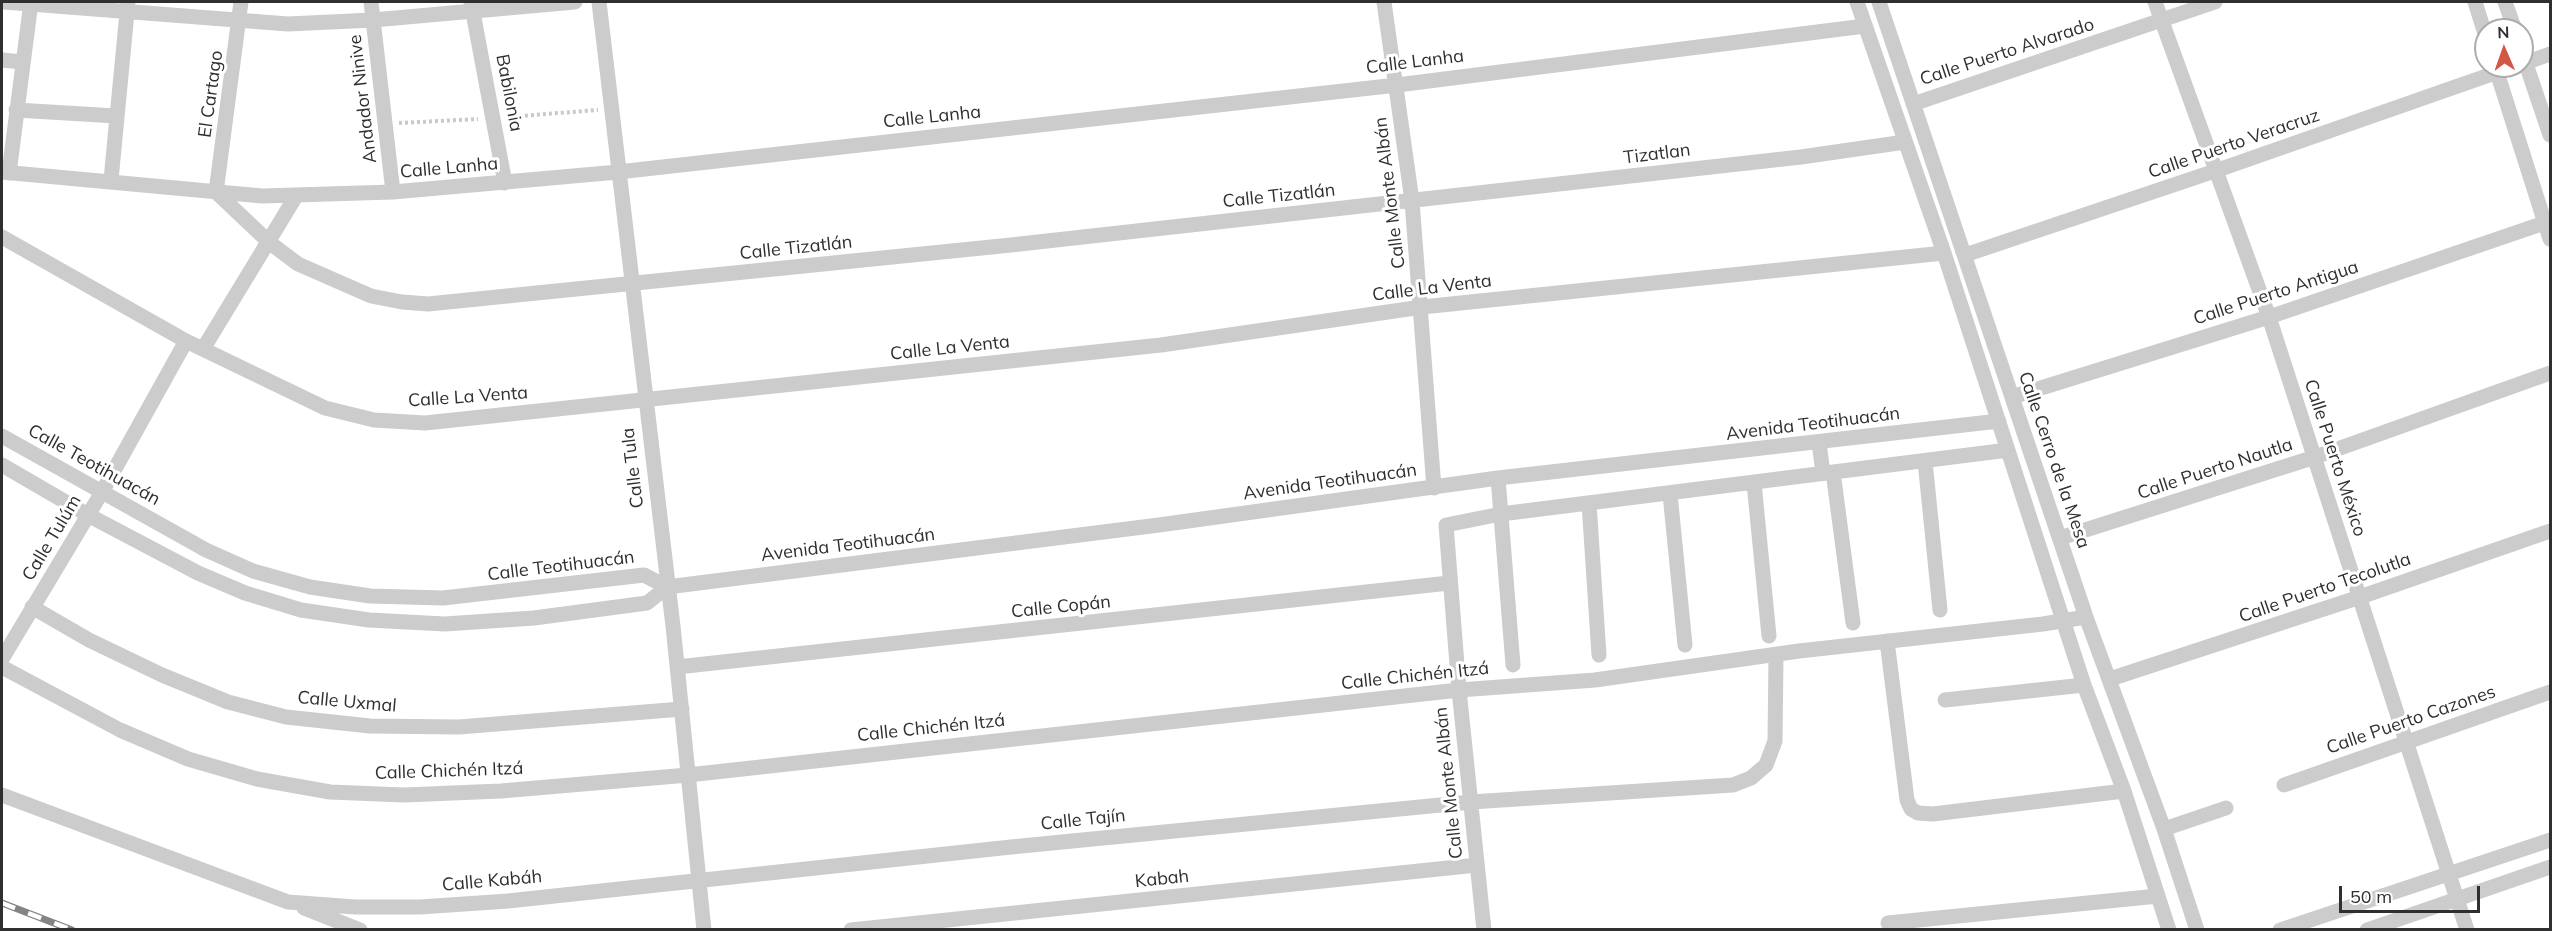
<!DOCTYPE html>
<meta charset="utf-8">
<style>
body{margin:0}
#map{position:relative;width:2552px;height:931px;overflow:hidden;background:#fff;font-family:Mulish,sans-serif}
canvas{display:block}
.frame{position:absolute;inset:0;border:3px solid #2f2f2f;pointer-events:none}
.north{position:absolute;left:2474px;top:18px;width:60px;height:60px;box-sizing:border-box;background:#fff;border:2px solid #acacac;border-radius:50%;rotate:358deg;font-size:16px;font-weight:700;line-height:24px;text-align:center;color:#2f2f2f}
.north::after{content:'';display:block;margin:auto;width:21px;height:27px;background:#d25744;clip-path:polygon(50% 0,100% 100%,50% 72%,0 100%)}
.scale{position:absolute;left:2339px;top:886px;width:141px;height:27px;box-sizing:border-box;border:3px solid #2f2f2f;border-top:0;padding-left:8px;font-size:18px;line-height:21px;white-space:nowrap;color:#2f2f2f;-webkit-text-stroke:4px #fff;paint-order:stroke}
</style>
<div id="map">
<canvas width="2552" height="931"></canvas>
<div class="frame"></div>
<div class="north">N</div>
<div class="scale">50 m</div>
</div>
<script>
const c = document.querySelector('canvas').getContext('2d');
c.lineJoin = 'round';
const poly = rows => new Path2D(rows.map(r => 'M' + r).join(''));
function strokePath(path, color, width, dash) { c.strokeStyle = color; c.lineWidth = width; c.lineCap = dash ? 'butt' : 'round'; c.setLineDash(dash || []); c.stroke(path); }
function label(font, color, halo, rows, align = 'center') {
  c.font = font + ' Mulish,sans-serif'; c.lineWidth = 6; c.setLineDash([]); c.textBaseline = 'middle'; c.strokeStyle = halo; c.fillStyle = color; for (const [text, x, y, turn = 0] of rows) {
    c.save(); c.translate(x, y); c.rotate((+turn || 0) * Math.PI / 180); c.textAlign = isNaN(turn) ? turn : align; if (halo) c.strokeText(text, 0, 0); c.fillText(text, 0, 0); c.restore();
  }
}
strokePath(poly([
 [507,117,598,110],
 [399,123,478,119]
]), '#c9c9c9', 4, [3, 3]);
strokePath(poly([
 [4,2,288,24,373,20,575,2],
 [241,2,216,192,270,243,298,264,371,296,402,302,428,304,1011,245,1801,157,1905,142],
 [371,2,393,192],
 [471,2,505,183],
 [599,2,673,626,704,930],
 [1384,2,1412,201,1434,488],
 [1857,2,1944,253,2084,685,2124,791,2169,930],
 [1879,2,2086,617,2164,829,2197,930],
 [2155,2,2269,317,2467,930],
 [2475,2,2486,37],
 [2505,2,2515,30],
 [2522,52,2550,135],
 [2,60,22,62],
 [2522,64,2550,54],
 [2495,66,2550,239],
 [1913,104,2215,2],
 [16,110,116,116],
 [2,172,262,196,393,192,618,172,1397,85,1865,26],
 [9,173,31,2],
 [111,180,128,2],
 [2,237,186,341,325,408,374,420,425,423,1161,345,1422,307,1944,253],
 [1965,255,2215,171,2515,66],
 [203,349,296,196],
 [2012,397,2269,317,2550,221],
 [2,436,206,550,253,571,310,587,370,596,443,598,644,575,667,587],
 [1819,443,1823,473],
 [1925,461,1940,610],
 [2,465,88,515,198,573,245,593,301,610,369,620,445,624,534,618,647,603,667,587],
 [1833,472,1853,623],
 [1498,478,1513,665],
 [1754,483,1769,636],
 [1670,494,1685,645],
 [1589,503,1599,655],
 [2060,538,2315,457,2550,373],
 [667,587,1159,525,1498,478,1999,421],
 [32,607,89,640,162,675,228,702,286,717,370,726,459,727,682,709],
 [1887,641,1907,800,1911,809,1918,813,1933,814,2124,791],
 [2,659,102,492,186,341],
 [2,667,120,730,188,759,257,779,330,792,404,795,501,791,688,775,1459,690,1595,680,1799,651,2043,624,2086,617],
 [677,667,1449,583],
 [2110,679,2360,597,2550,531],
 [1945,700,2084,685],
 [2284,785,2550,692],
 [2,795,288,902,355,907,420,907,508,901,1011,847,1471,802,1733,785,1751,778,1766,765,1775,741,1776,656],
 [2164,829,2226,808],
 [304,908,360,930],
 [1888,923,2158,896],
 [851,930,1477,865],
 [1484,930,1459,690,1446,525,1501,514,2008,450],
 [2280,930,2550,840],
 [2367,930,2550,867]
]), '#ccc', 15);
const rail = poly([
 [2,903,72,930]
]);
strokePath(rail, '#848484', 7);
strokePath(rail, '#fff', 4.5, [14]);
label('18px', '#2f2f2f', '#fff', [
 ["Calle Puerto Alvarado",2007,52,-18],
 ["Calle Lanha",1415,62,-7],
 ["Babilonia",509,93,79],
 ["El Cartago",211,94,-82],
 ["Andador Ninive",363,99,-97],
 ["Calle Lanha",932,117,-6],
 ["Calle Puerto Veracruz",2234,144,-19],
 ["Tizatlan",1657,154,-7],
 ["Calle Lanha",449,168,-5],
 ["Calle Monte Albán",1390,193,-97],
 ["Calle Tizatlán",1279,196,-6],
 ["Calle Tizatlán",796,248,-6],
 ["Calle La Venta",1432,288,-7],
 ["Calle Puerto Antigua",2276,293,-18],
 ["Calle La Venta",950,348,-6],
 ["Calle La Venta",468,397,-4],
 ["Avenida Teotihuacán",1813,424,-7],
 ["Calle Puerto México",2335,458,72],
 ["Calle Cerro de la Mesa",2054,460,71],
 ["Calle Teotihuacán",94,465,29],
 ["Calle Tula",633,468,-97],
 ["Calle Puerto Nautla",2215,469,-18],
 ["Avenida Teotihuacán",1330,482,-8],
 ["Calle Tulúm",52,538,-59],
 ["Avenida Teotihuacán",848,545,-7],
 ["Calle Teotihuacán",561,566,-7],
 ["Calle Puerto Tecolutla",2325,588,-19],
 ["Calle Copán",1061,607,-6],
 ["Calle Chichén Itzá",1415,676,-6],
 ["Calle Uxmal",347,702,5],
 ["Calle Puerto Cazones",2411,720,-19],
 ["Calle Chichén Itzá",931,728,-6],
 ["Calle Chichén Itzá",449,771,-2],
 ["Calle Monte Albán",1449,783,-96],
 ["Calle Tajín",1083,820,-6],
 ["Kabah",1162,879,-6],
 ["Calle Kabáh",492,881,-5]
]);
</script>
